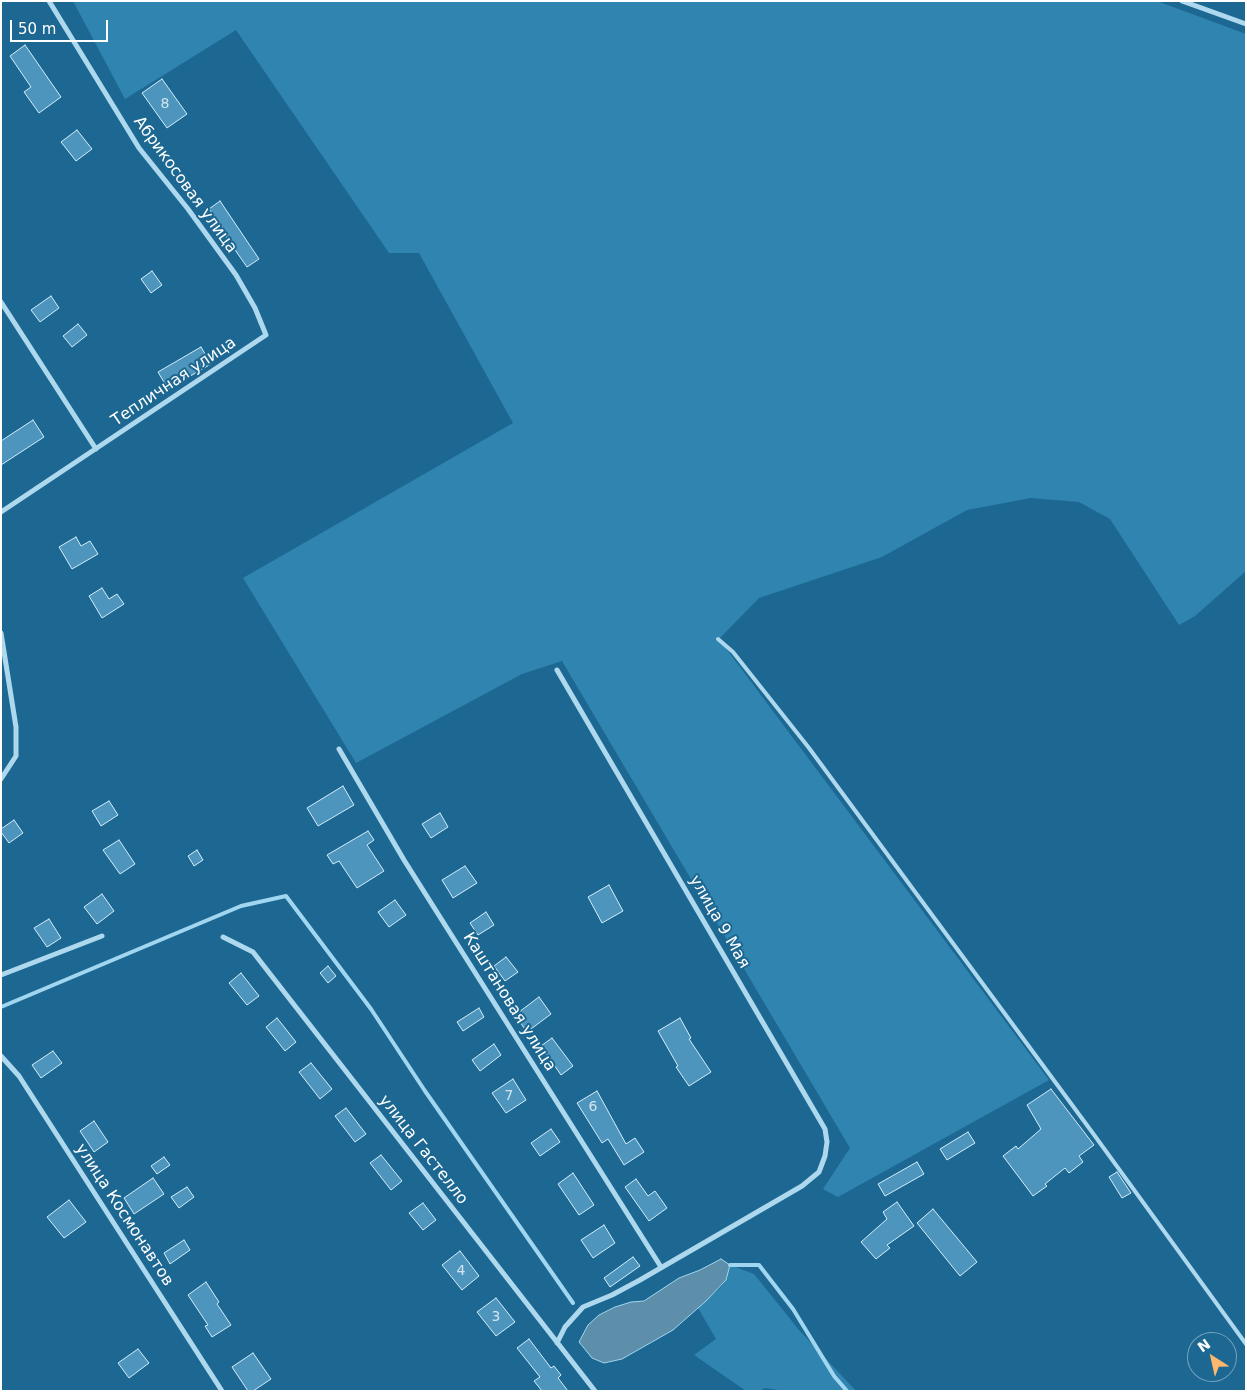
<!DOCTYPE html>
<meta charset="utf-8">
<style>
body{margin:0}
#map{position:relative;width:1247px;height:1392px;overflow:hidden;background:#1d6892;font-family:"DejaVu Sans",sans-serif}
canvas{display:block}
.frame{position:absolute;inset:0;border:2px solid #fff;pointer-events:none}
.north{position:absolute;left:1187px;top:1332px;width:50px;height:50px;box-sizing:border-box;background:#1d6892;border:1px solid #77a4be;border-radius:50%;rotate:325deg;font-size:14px;font-weight:700;line-height:20px;text-align:center;color:#fff}
.north::after{content:'';display:block;margin:auto;width:18px;height:22px;background:#feb76c;clip-path:polygon(50% 0,100% 100%,50% 72%,0 100%)}
.scale{position:absolute;left:10px;top:20px;width:98px;height:22px;box-sizing:border-box;border:2px solid #fff;border-top:0;padding-left:6px;font-size:15px;line-height:18px;white-space:nowrap;color:#fff;-webkit-text-stroke:4px #1d6892;paint-order:stroke}
</style>
<div id="map">
<canvas width="1247" height="1392"></canvas>
<div class="frame"></div>
<div class="north">N</div>
<div class="scale">50 m</div>
</div>
<script>
const c = document.querySelector('canvas').getContext('2d');
c.lineJoin = 'round';
function fill(path, color) { c.fillStyle = color; c.fill(path, 'evenodd'); }
const poly = rows => new Path2D(rows.map(r => 'M' + r).join(''));
function strokePath(path, color, width, dash) { c.strokeStyle = color; c.lineWidth = width; c.lineCap = dash ? 'butt' : 'round'; c.setLineDash(dash || []); c.stroke(path); }
function label(font, color, halo, rows, align = 'center') {
  c.font = font + ' "DejaVu Sans",sans-serif'; c.lineWidth = 4; c.setLineDash([]); c.textBaseline = 'middle'; c.strokeStyle = halo; c.fillStyle = color; for (const [text, x, y, turn = 0] of rows) {
    c.save(); c.translate(x, y); c.rotate((+turn || 0) * Math.PI / 180); c.textAlign = isNaN(turn) ? turn : align; if (halo) c.strokeText(text, 0, 0); c.fillText(text, 0, 0); c.restore();
  }
}
fill(poly([
 [73,1,1157,1,1246,34,1246,571,1195,616,1179,625,1110,519,1079,502,1031,498,967,510,882,557,759,598,719,639,1049,1080,838,1197,823,1189,850,1148,562,661,522,674,356,763,243,578,513,423,419,253,389,253,236,30,125,99],
 [730,1265,754,1274,799,1330,856,1391,785,1391,765,1388,760,1391,746,1391,694,1355,716,1339,698,1308,720,1288,726,1280]
]), '#3084b0');
const water = poly([
 [721,1259,730,1265,726,1280,706,1301,673,1330,622,1359,604,1363,592,1358,579,1342,588,1325,599,1315,615,1307,631,1302,644,1301,679,1278,700,1270,721,1259]
]);
fill(water, '#5d8fab');
strokePath(water, '#a1d6f0', 1);
strokePath(poly([
 [1,1007,241,906,286,896,371,1009,425,1091,573,1303],
 [730,1265,759,1265,793,1309,834,1376,847,1391]
]), '#a1d6f0', 4);
const building = poly([
 [25,45,61,97,39,113,24,92,31,87,10,56,25,45],
 [162,79,187,114,167,128,142,93,162,79],
 [77,130,92,149,76,161,61,142,77,130],
 [220,201,259,259,247,267,226,237,228,235,209,209,220,201],
 [152,271,162,285,151,293,141,279,152,271],
 [51,296,59,308,40,322,31,310,51,296],
 [78,324,87,335,72,347,63,336,78,324],
 [201,347,211,364,168,389,158,372,201,347],
 [33,420,44,437,1,465,1,441,33,420],
 [76,537,81,546,90,541,98,554,72,569,59,547,76,537],
 [102,588,109,599,117,594,124,604,102,618,89,596,102,588],
 [343,786,354,805,318,826,307,808,343,786],
 [109,801,118,815,101,826,92,811,109,801],
 [440,813,448,827,431,838,422,824,440,813],
 [14,820,23,833,9,843,1,832,1,829,14,820],
 [368,831,374,840,367,845,384,871,357,888,339,861,333,864,327,855,368,831],
 [119,840,135,864,120,874,103,850,119,840],
 [197,850,203,860,194,866,188,856,197,850],
 [465,866,477,883,453,898,442,880,465,866],
 [609,885,623,911,602,923,588,897,609,885],
 [102,894,114,911,97,924,84,907,102,894],
 [395,900,406,915,389,927,378,912,395,900],
 [486,912,494,925,478,935,470,923,486,912],
 [49,919,61,938,47,947,34,928,49,919],
 [506,957,518,972,505,981,494,966,506,957],
 [328,966,336,976,328,983,320,973,328,966],
 [241,973,259,996,247,1005,229,983,241,973],
 [539,997,551,1014,527,1032,515,1015,539,997],
 [479,1008,484,1017,463,1031,457,1022,479,1008],
 [277,1018,296,1042,285,1051,266,1027,277,1018],
 [680,1018,691,1038,689,1039,711,1072,689,1086,676,1067,678,1066,658,1031,680,1018],
 [552,1038,573,1066,561,1075,541,1046,552,1038],
 [494,1044,501,1055,480,1071,472,1060,494,1044],
 [53,1051,62,1063,41,1078,32,1065,53,1051],
 [311,1063,332,1089,320,1099,299,1072,311,1063],
 [513,1079,526,1100,506,1113,492,1093,513,1079],
 [1051,1089,1094,1145,1079,1156,1083,1162,1069,1173,1065,1168,1045,1184,1047,1186,1033,1196,1003,1156,1016,1146,1018,1149,1041,1129,1027,1105,1051,1089],
 [597,1091,626,1144,635,1138,644,1152,624,1165,608,1139,602,1143,577,1103,597,1091],
 [346,1108,366,1134,355,1142,335,1116,346,1108],
 [94,1121,108,1142,94,1152,80,1131,94,1121],
 [551,1129,560,1142,540,1156,531,1143,551,1129],
 [968,1132,975,1143,947,1160,940,1149,968,1132],
 [381,1155,402,1181,391,1190,370,1163,381,1155],
 [164,1157,170,1165,157,1174,151,1166,164,1157],
 [917,1162,924,1174,885,1196,878,1184,917,1162],
 [1117,1172,1131,1193,1122,1198,1109,1177,1117,1172],
 [573,1173,594,1205,579,1215,558,1184,573,1173],
 [153,1178,164,1194,134,1214,124,1198,153,1178],
 [636,1179,648,1196,655,1191,667,1208,649,1221,625,1187,636,1179],
 [187,1187,194,1197,179,1208,171,1197,187,1187],
 [69,1200,86,1222,64,1238,47,1217,69,1200],
 [897,1202,914,1226,887,1245,890,1248,876,1259,861,1242,887,1219,883,1212,897,1202],
 [423,1203,436,1220,423,1230,409,1213,423,1203],
 [933,1209,977,1262,960,1276,917,1223,933,1209],
 [604,1225,615,1243,593,1258,581,1240,604,1225],
 [184,1240,190,1250,170,1264,164,1253,184,1240],
 [460,1251,479,1276,462,1290,442,1265,460,1251],
 [633,1257,640,1266,610,1287,604,1278,633,1257],
 [206,1282,219,1302,217,1304,231,1325,212,1337,205,1326,208,1325,188,1295,206,1282],
 [496,1298,515,1322,496,1336,477,1312,496,1298],
 [529,1339,551,1368,554,1366,561,1375,558,1378,568,1391,542,1391,534,1381,540,1377,517,1348,529,1339],
 [138,1349,149,1363,129,1378,118,1363,138,1349],
 [253,1353,271,1379,253,1391,248,1391,232,1367,253,1353]
]);
fill(building, '#4e95bd');
strokePath(building, '#d4edfa', 1);
strokePath(poly([
 [718,639,733,652,809,748,1092,1132,1246,1344]
]), '#aed8ee', 4);
strokePath(poly([
 [1182,1,1246,24],
 [1,302,96,449],
 [1,512,266,335,255,308,236,275,188,209,139,148,49,1],
 [1,633,16,727,16,756,1,779],
 [339,749,404,860,661,1267],
 [223,937,253,952,595,1391],
 [1,975,102,936],
 [1,1056,19,1076,222,1391],
 [557,1343,565,1327,583,1307,612,1295,640,1280,802,1186,819,1172,825,1156,827,1142,825,1129,557,670]
]), '#aed8ee', 5);
label('14px', '#d3e4ee', null, [
 ["8",165,104],
 ["7",509,1096],
 ["6",593,1107],
 ["4",461,1271],
 ["3",496,1317]
]);
label('16px', '#fff', '#1d6892', [
 ["Абрикосовая улица",185,185,54],
 ["Тепличная улица",174,382,-34],
 ["улица 9 Мая",719,922,60],
 ["Каштановая улица",509,1002,58],
 ["улица Гастелло",423,1150,52],
 ["улица Космонавтов",124,1215,57]
]);
</script>
